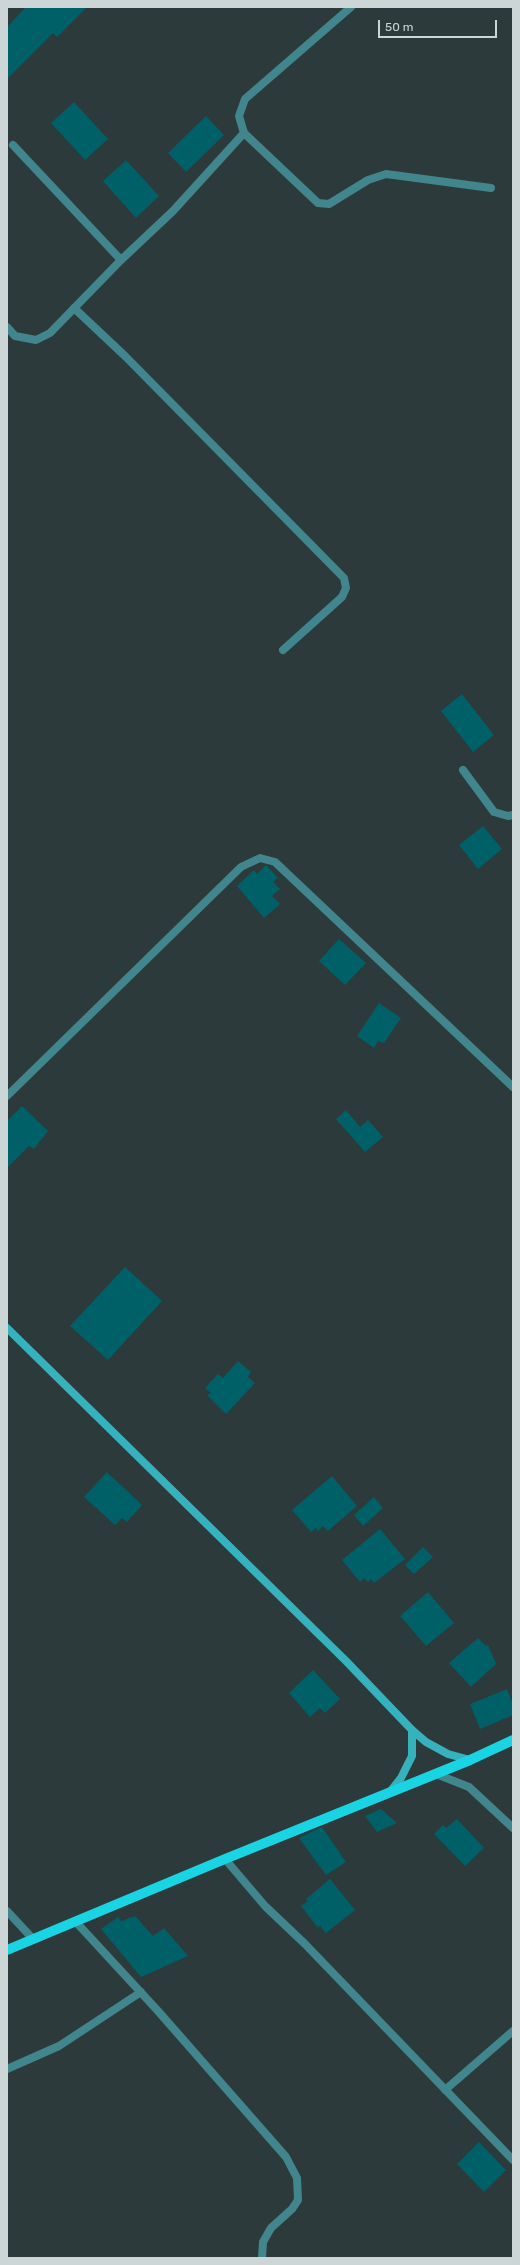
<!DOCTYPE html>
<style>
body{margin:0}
#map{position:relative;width:520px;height:2265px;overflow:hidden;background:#2c3a3c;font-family:Rubik,sans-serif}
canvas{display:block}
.frame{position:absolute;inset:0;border:8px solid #cdd6d6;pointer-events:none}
.scale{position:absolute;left:378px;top:20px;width:119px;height:18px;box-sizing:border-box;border:2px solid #cdd6d6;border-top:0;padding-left:5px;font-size:12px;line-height:14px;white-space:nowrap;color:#cdd6d6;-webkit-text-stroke:3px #2c3a3c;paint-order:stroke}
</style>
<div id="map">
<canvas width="520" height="2265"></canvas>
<div class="frame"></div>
<div class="scale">50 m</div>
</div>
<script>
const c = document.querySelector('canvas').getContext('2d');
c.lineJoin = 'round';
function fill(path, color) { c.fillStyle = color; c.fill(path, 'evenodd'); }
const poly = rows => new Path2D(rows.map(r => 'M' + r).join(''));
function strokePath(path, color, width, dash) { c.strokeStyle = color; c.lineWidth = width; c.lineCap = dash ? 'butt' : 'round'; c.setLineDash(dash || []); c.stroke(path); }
fill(poly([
 [26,7,87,7,57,37,53,33,7,79,7,27],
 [74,102,108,139,85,160,51,123],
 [206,116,224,135,186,172,168,153],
 [126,160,159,196,136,218,103,181],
 [462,694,494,735,473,752,441,711],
 [483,826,502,849,478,869,459,845],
 [266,865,278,878,273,882,280,889,272,896,280,904,264,918,237,886,254,870,257,874],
 [339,939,366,963,345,985,319,961],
 [379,1003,401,1018,384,1043,378,1041,374,1048,357,1036],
 [22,1106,48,1131,34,1149,29,1146,7,1168,7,1121],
 [346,1110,360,1127,368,1120,383,1137,365,1152,336,1119],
 [125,1267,162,1301,108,1360,70,1326],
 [238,1361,251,1372,248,1377,255,1383,226,1414,207,1395,211,1393,205,1388,218,1374,223,1378],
 [107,1472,142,1505,127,1522,122,1518,115,1525,84,1497],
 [332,1476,357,1506,328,1531,323,1526,318,1531,316,1528,311,1532,292,1510],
 [374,1497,383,1508,363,1526,354,1515],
 [380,1529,405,1559,374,1583,371,1579,368,1582,364,1578,360,1582,342,1560],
 [423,1547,433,1557,414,1574,405,1565],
 [428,1592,454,1623,426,1646,400,1616],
 [478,1638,486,1646,488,1645,496,1664,471,1687,449,1663],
 [313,1670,340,1699,325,1713,320,1708,310,1717,289,1693],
 [507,1689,513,1704,513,1715,480,1729,470,1704],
 [381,1809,397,1823,377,1832,365,1816],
 [457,1819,484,1848,465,1866,434,1834,443,1825,446,1828],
 [322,1827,346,1862,326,1875,299,1838],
 [330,1879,355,1910,326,1933,320,1926,318,1928,301,1906,308,1901,306,1899],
 [135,1916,153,1936,164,1928,188,1956,141,1977,101,1929,118,1917,121,1921],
 [479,2142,506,2170,484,2192,457,2164]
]), '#006067');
strokePath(poly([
 [13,145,121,260],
 [7,327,15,336,36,340,50,333,121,260,173,211,244,133]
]), '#41868d', 8);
strokePath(poly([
 [351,7,245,99,239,116,244,133,318,203,329,204,368,180,386,174,491,188],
 [74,308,125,356,344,578,346,588,342,597,283,650],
 [463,770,494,812,508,816,513,815],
 [7,1096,241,867,260,858,275,862,513,1087],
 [436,1774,469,1787,513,1828],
 [225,1859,265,1906,305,1944,513,2160],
 [7,1911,33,1939],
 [75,1921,158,2011,286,2157,297,2178,298,2200,292,2209,271,2228,263,2242,262,2258],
 [7,2069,59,2046,141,1992],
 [445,2090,513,2031]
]), '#41868d', 8);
strokePath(poly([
 [7,1328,346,1661,412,1730,426,1742,448,1754,470,1760],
 [390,1792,401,1778,412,1756,412,1730]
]), '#36b2bd', 8);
strokePath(poly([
 [7,1950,225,1859,470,1760,513,1740]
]), '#19d4e2', 10);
</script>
